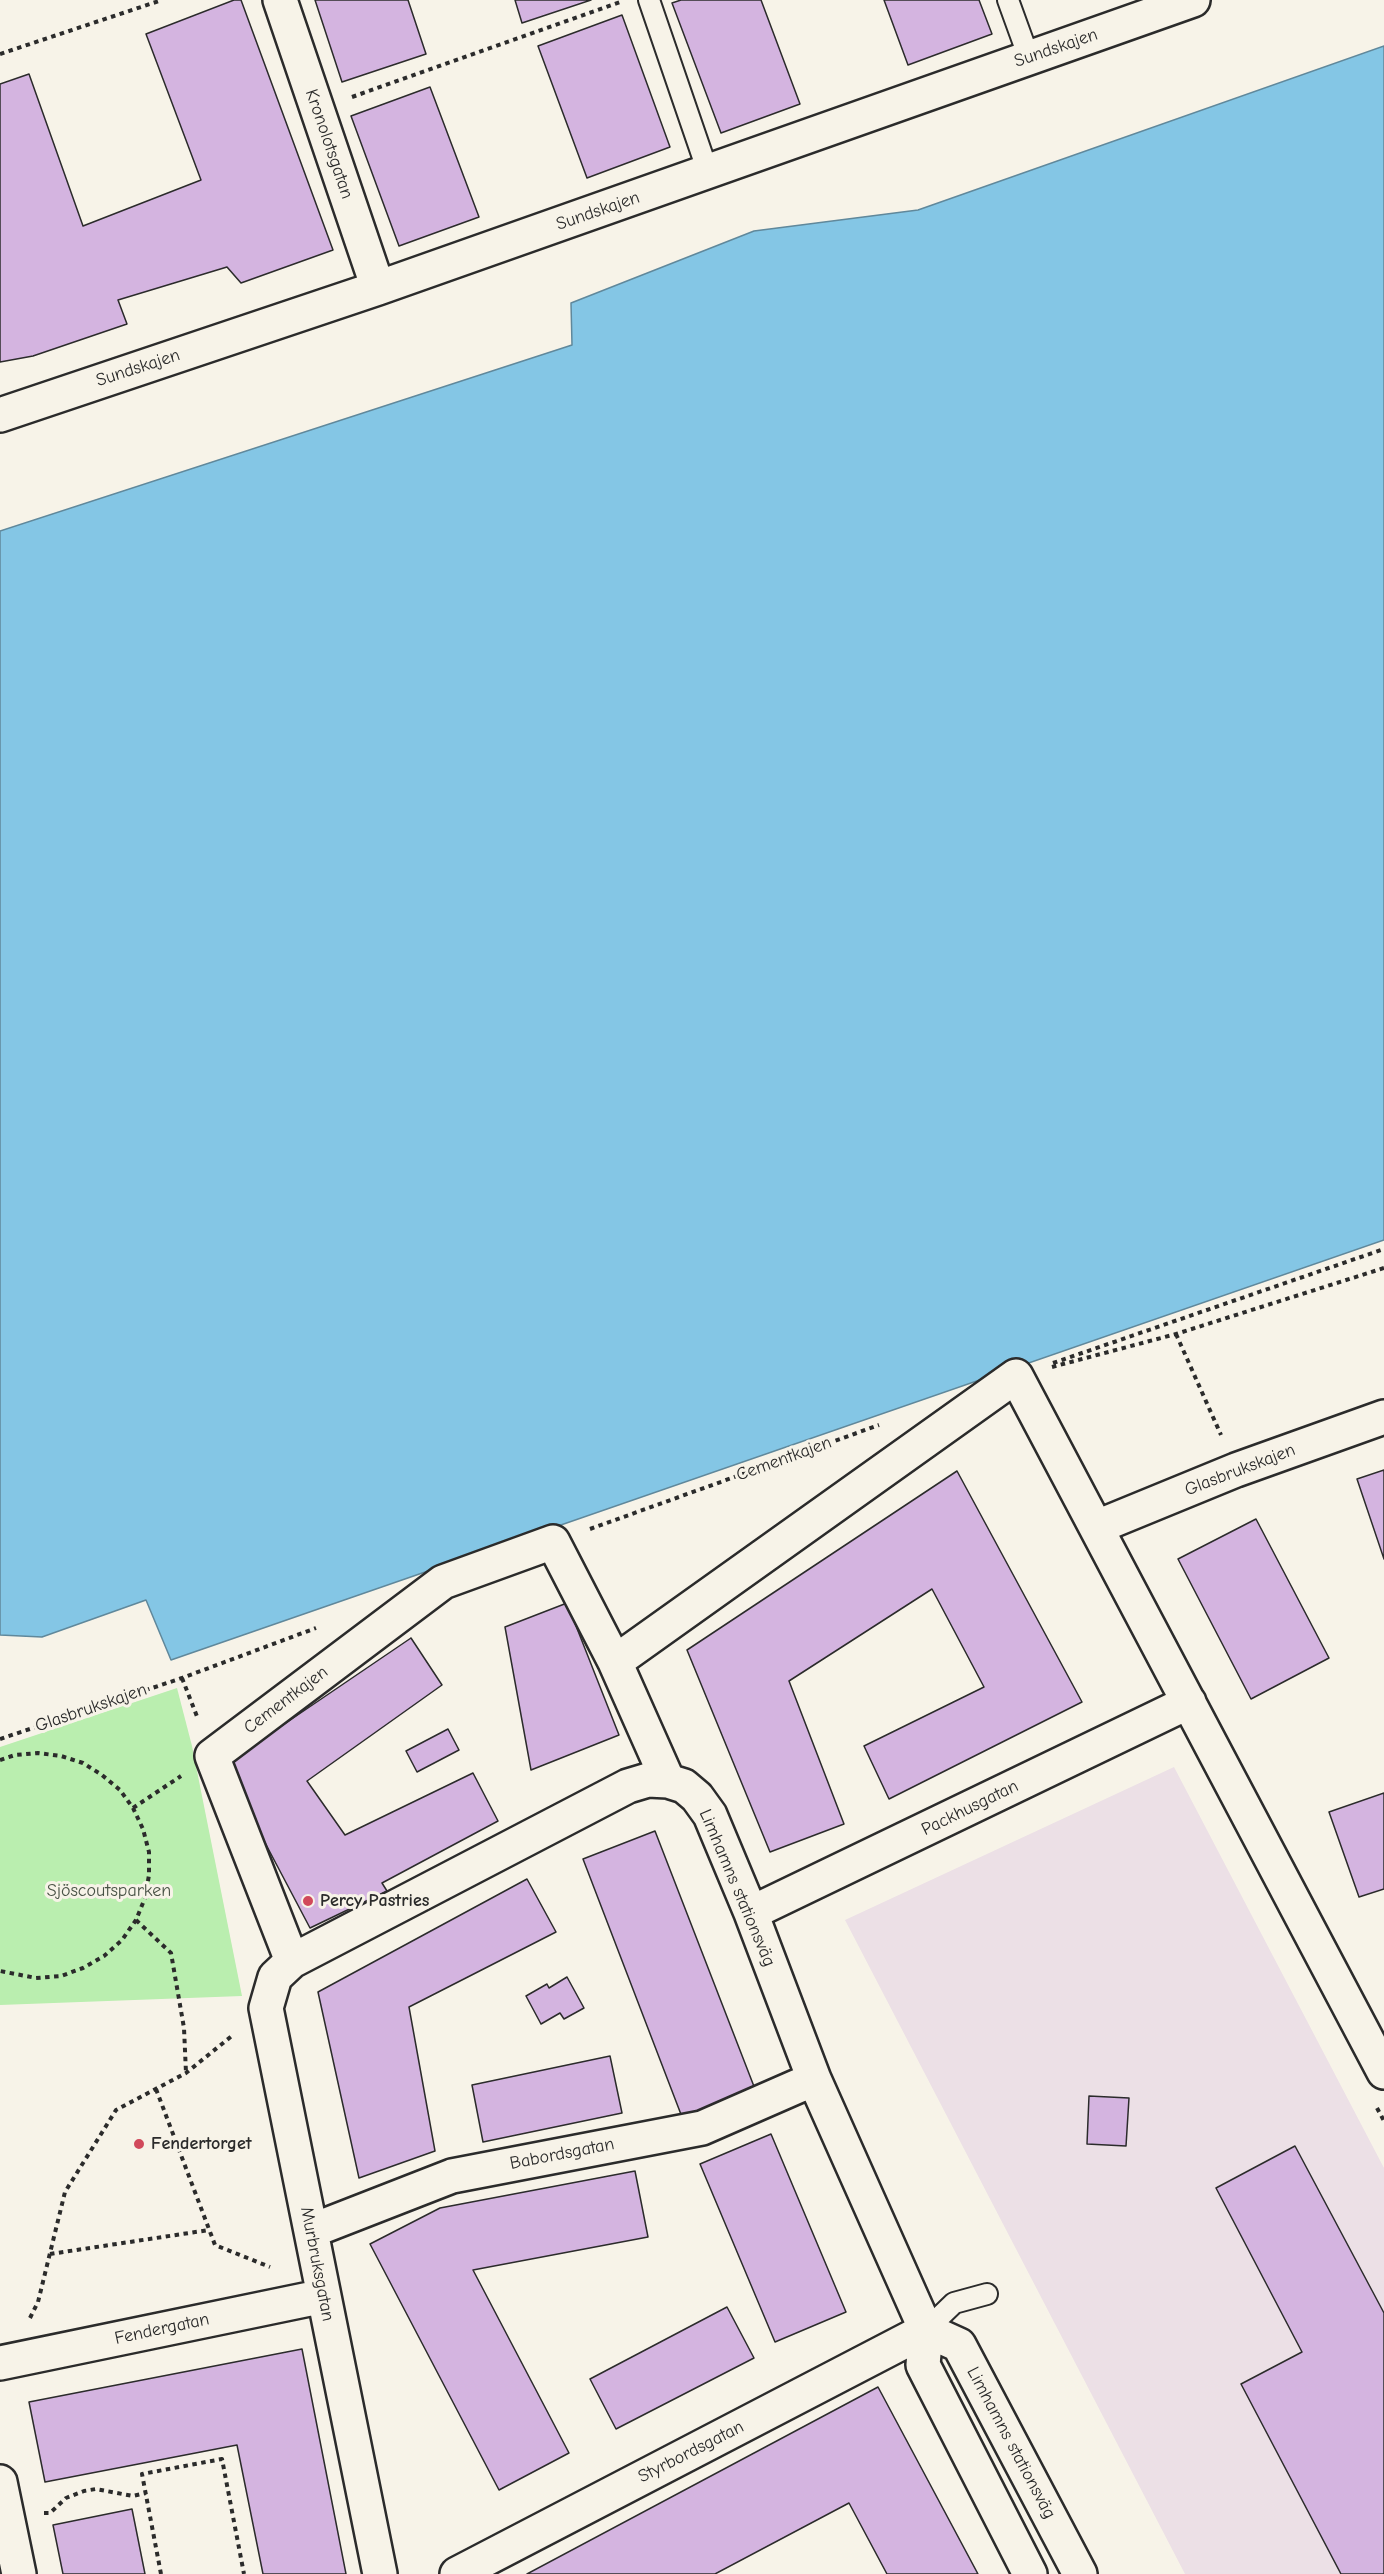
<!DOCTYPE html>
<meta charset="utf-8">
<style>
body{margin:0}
canvas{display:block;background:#f7f3e8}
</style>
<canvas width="1384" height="2574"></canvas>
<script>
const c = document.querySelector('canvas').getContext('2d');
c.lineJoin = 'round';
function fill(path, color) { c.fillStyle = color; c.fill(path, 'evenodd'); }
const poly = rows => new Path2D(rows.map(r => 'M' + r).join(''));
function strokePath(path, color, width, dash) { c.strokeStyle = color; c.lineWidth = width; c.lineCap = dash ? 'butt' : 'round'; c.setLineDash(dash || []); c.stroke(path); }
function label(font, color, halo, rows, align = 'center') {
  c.font = font + ' "Comic Neue",sans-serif'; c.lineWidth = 6; c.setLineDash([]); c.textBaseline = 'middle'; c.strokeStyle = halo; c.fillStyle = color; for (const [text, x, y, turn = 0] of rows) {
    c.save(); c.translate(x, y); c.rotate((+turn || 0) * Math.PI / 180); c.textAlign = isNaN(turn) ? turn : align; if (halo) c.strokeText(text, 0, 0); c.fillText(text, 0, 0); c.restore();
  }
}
fill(poly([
 [1174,1767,1384,2168,1384,2574,1185,2574,845,1920]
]), '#ece0e6');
fill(poly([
 [177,1688,192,1746,242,1996,0,2005,0,1747]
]), '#baeeaf');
const water = poly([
 [1384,46,1384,1240,171,1660,146,1600,42,1637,0,1635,0,531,572,345,571,303,754,231,918,210,1384,46]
]);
fill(water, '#84c6e5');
strokePath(water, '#60889b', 1.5);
const building = poly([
 [234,0,241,0,333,250,241,283,227,267,118,300,127,324,33,356,0,362,0,84,29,74,83,226,201,180,146,34,234,0],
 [315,0,408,0,426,54,342,82,315,0],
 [515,0,591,0,522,23,515,0],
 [681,0,761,0,800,104,721,133,672,3,681,0],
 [884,0,979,0,992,34,908,65,884,0],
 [622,15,670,147,587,178,538,46,622,15],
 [430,87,479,217,399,246,351,116,430,87],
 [1384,1470,1384,1559,1357,1479,1384,1470],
 [957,1471,1082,1702,889,1799,864,1746,984,1687,932,1589,789,1681,844,1824,770,1852,687,1650,957,1471],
 [1256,1519,1329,1658,1251,1699,1178,1559,1256,1519],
 [567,1603,619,1735,531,1770,505,1627,567,1603],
 [411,1638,442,1685,307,1781,345,1835,473,1773,498,1821,382,1883,387,1891,310,1928,224,1765,411,1638],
 [448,1729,459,1750,417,1772,406,1751,448,1729],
 [1384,1793,1384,1889,1359,1897,1329,1812,1384,1793],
 [655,1831,755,2089,682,2117,583,1859,655,1831],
 [527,1879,556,1932,409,2007,435,2151,359,2178,318,1992,527,1879],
 [567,1977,584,2008,564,2019,560,2013,541,2024,526,1996,547,1984,549,1988,567,1977],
 [610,2056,622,2113,483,2142,472,2085,610,2056],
 [1089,2096,1129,2098,1126,2146,1087,2144,1089,2096],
 [771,2134,846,2312,775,2342,700,2164,771,2134],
 [1295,2146,1384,2313,1384,2574,1341,2574,1241,2384,1302,2352,1216,2188,1295,2146],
 [635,2171,648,2237,473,2270,569,2453,499,2490,370,2244,440,2208,635,2171],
 [727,2307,754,2358,616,2429,590,2379,727,2307],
 [302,2349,346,2574,263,2574,237,2445,45,2482,29,2402,302,2349],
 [878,2387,978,2574,887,2574,849,2503,715,2574,527,2574,878,2387],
 [132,2509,145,2574,63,2574,53,2525,132,2509]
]);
fill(building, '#d4b4e0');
strokePath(building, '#2b2b2b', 1.5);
const service = poly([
 [649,0,708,172],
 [1008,0,1029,58],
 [926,2330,954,2303,987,2294]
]);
const minor = poly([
 [280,0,378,288],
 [0,415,378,288,1193,0],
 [1097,1527,1236,1470,1384,1417],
 [615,1662,668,1781],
 [751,1913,1189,1702],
 [292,1961,212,1756,443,1582,553,1542,615,1662,1016,1376,1384,2072],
 [311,2231,452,2176,702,2128,814,2079],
 [0,2363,324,2296],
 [0,2482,19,2574],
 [380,2574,266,2008,275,1977,292,1961,628,1786,648,1780,668,1781,684,1786,697,1797,710,1815,751,1913,814,2079,926,2330,923,2365,1030,2574],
 [457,2574,926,2330,959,2345,1080,2574]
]);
strokePath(service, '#2b2b2b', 24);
strokePath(minor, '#2b2b2b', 38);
strokePath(poly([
 [0,54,162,0],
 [352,97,620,2],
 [1176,1334,1221,1435],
 [1053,1363,1384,1249],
 [1052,1367,1176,1334,1384,1268],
 [590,1529,879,1425],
 [182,1678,198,1719],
 [0,1739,182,1678,316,1628],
 [0,1760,15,1755,38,1753,61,1756,83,1763,102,1775,120,1790,133,1808,143,1829,149,1852,149,1875,145,1898,136,1920,122,1940,104,1956,83,1968,61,1976,36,1978,0,1971],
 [133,1808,181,1776],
 [136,1920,171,1953,184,2028,186,2073],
 [156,2089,215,2245,270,2267],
 [1377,2108,1384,2121],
 [50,2254,209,2230],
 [30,2318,38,2302,65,2192,116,2110,186,2073,233,2035],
 [44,2513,50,2513,66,2498,84,2491,96,2489,133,2496,146,2493],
 [161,2574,142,2474,222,2459,244,2574]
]), '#2b2b2b', 4, [4.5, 4.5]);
strokePath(service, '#f7f3e8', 20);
strokePath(minor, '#f7f3e8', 33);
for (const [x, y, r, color] of [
 [308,1901,6,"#d1495b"],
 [139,2144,6,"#d1495b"]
]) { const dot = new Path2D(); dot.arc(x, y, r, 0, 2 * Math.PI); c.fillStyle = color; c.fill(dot); strokePath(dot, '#f7f3e8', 2); }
label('18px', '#2b2b2b', '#f7f3e8', [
 ["Sundskajen",1056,48,-19],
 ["Kronolotsgatan",329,144,71],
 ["Sundskajen",598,211,-19],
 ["Sundskajen",138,368,-18],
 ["Cementkajen",784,1459,-20],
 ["Glasbrukskajen",1240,1470,-21],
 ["Cementkajen",286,1700,-37],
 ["Glasbrukskajen",91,1708,-19],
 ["Packhusgatan",970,1808,-26],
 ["Limhamns stationsväg",737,1888,67],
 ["Babordsgatan",562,2154,-11],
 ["Murbruksgatan",317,2264,79],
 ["Fendergatan",162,2329,-12],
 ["Limhamns stationsväg",1011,2443,62],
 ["Styrbordsgatan",691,2452,-27]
]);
label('18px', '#485245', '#f7f3e8', [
 ["Sjöscoutsparken",109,1891]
]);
label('bold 18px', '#2b2b2b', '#f7f3e8', [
 ["Percy Pastries",320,1901],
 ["Fendertorget",151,2144]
], 'left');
</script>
